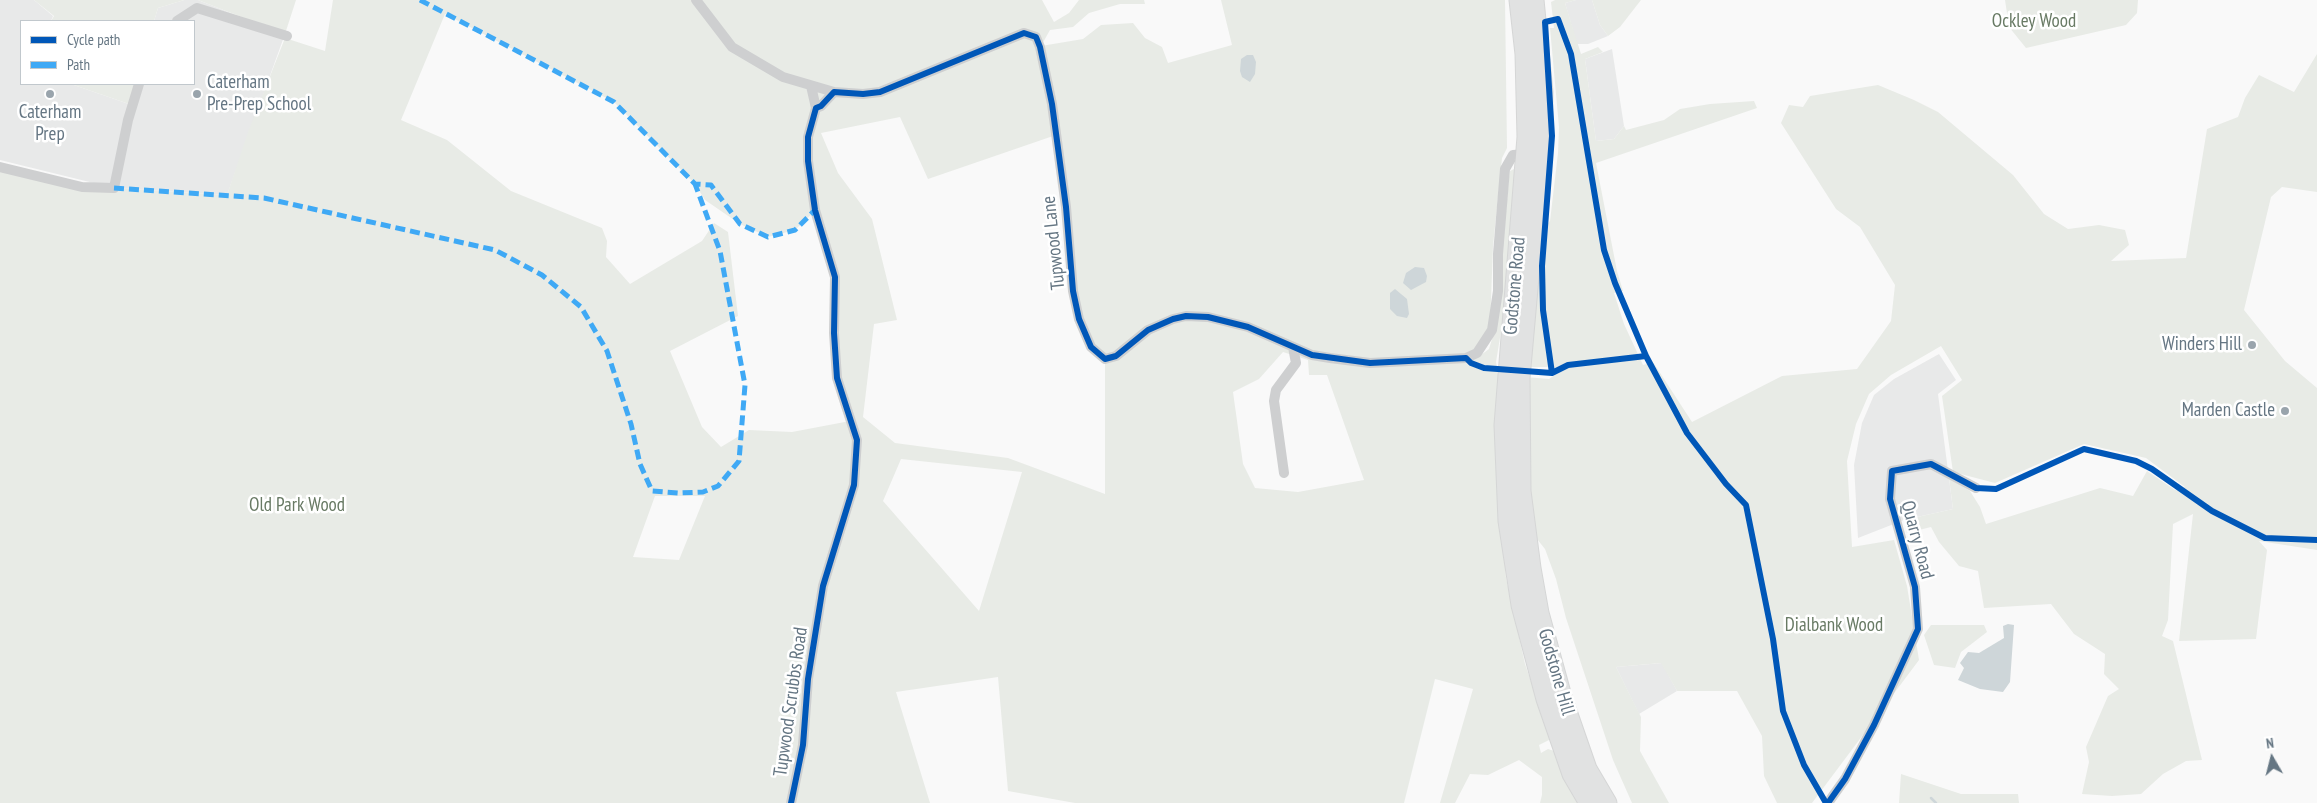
<!DOCTYPE html>
<style>
body{margin:0}
#map{position:relative;width:2317px;height:803px;overflow:hidden;background:#f9f9f9;font-family:"PT Sans Narrow",sans-serif}
canvas{display:block}
.legend{position:absolute;left:20px;top:20px;width:175px;height:65px;box-sizing:border-box;background:#fff;border:1px solid #c1c8cd;margin:0;padding:6px 9px;list-style:none;font-size:15px;color:#657683}
.legend li{display:flex;align-items:center;gap:10px;height:25px}
.legend b{width:25px;border:1px solid #c1c8cd}
.north{position:absolute;left:2247px;top:733px;width:50px;height:50px;-webkit-text-stroke:4px #fff;paint-order:stroke;rotate:352deg;font-size:14px;font-weight:700;line-height:20px;text-align:center;color:#657683}
.north::after{content:'';display:block;margin:auto;width:18px;height:22px;background:#657683;clip-path:polygon(50% 0,100% 100%,50% 72%,0 100%)}
</style>
<div id="map">
<canvas width="2317" height="803"></canvas>
<ul class="legend">
<li><b style="height:6px;background:#0057b8"></b>Cycle path</li>
<li><b style="height:6px;background:#3fa9f5"></b>Path</li>
</ul>
<div class="north">N</div>
</div>
<script>
const c = document.querySelector('canvas').getContext('2d');
c.lineJoin = 'round';
function fill(path, color) { c.fillStyle = color; c.fill(path, 'evenodd'); }
const poly = rows => new Path2D(rows.map(r => 'M' + r).join(''));
function strokePath(path, color, width, dash) { c.strokeStyle = color; c.lineWidth = width; c.lineCap = dash ? 'butt' : 'round'; c.setLineDash(dash || []); c.stroke(path); }
function label(font, color, halo, rows, align = 'center') {
  c.font = font + ' "PT Sans Narrow",sans-serif'; c.lineWidth = 5; c.setLineDash([]); c.textBaseline = 'middle'; c.strokeStyle = halo; c.fillStyle = color; for (const [text, x, y, turn = 0] of rows) {
    c.save(); c.translate(x, y); c.rotate((+turn || 0) * Math.PI / 180); c.textAlign = isNaN(turn) ? turn : align; if (halo) c.strokeText(text, 0, 0); c.fillText(text, 0, 0); c.restore();
  }
}
fill(poly([
 [0,0,34,0,53,16,51,21,21,21,21,84,71,84,129,104,136,84,194,84,194,21,154,21,158,8,184,0,198,0,285,34,227,195,114,188,0,160],
 [1576,0,1592,0,1600,25,1608,36,1588,44,1577,44,1565,3],
 [1612,49,1624,126,1614,139,1596,141,1585,59],
 [1939,354,1956,380,1938,394,1953,509,1904,520,1858,538,1854,465,1862,423,1874,395,1894,379],
 [1662,663,1677,691,1639,714,1616,667]
]), '#e8e9e9');
fill(poly([
 [34,0,184,0,158,8,154,21,51,21,54,16],
 [198,0,296,0,285,34],
 [333,0,1042,0,1054,22,1069,13,1079,0,1144,0,1145,4,1120,4,1089,13,1073,27,1050,30,1041,46,1083,39,1101,25,1133,23,1145,38,1162,47,1168,63,1232,45,1221,0,1505,0,1507,148,1502,158,1493,246,1490,327,1477,358,1489,349,1496,326,1509,177,1510,171,1516,168,1514,253,1496,362,1502,397,1502,526,1506,578,1525,664,1551,739,1539,745,1541,753,1548,749,1560,753,1580,803,1540,803,1542,795,1542,777,1519,760,1488,775,1470,774,1455,803,1440,803,1473,689,1435,679,1404,803,1075,803,1008,791,998,677,896,692,930,803,0,803,0,171,114,188,227,195,248,132,285,38,325,51],
 [445,14,614,102,695,184,705,200,740,224,768,237,795,230,815,211,835,277,837,378,850,421,792,432,749,430,721,447,702,427,670,351,738,316,728,232,714,223,702,241,630,284,606,257,607,241,602,228,511,191,447,140,401,120],
 [900,117,928,179,1056,135,1073,291,1091,347,1105,359,1105,494,1008,458,895,443,863,417,874,324,897,320,872,219,838,173,821,133],
 [1283,352,1308,360,1309,375,1327,375,1364,480,1298,492,1255,488,1243,464,1233,392,1259,379],
 [901,459,1022,472,979,611,883,501],
 [655,496,705,496,679,560,633,557],
 [1555,0,1576,0,1565,3,1581,54,1598,47,1603,52,1585,59,1596,141,1614,139,1624,126,1626,130,1664,120,1680,109,1710,104,1754,101,1757,108,1596,163,1617,271,1623,291,1614,293,1624,324,1643,365,1653,362,1692,422,1782,376,1857,369,1891,321,1895,285,1860,227,1836,209,1781,123,1789,105,1803,107,1810,96,1878,85,1914,100,1938,112,2013,175,2044,214,2068,229,2099,225,2125,230,2129,245,2111,261,2186,258,2207,129,2238,117,2245,98,2259,75,2294,92,2317,54,2317,192,2282,187,2271,197,2244,310,2285,361,2317,388,2317,550,2259,541,2267,550,2256,639,2179,641,2193,514,2173,524,2168,620,2162,636,2173,641,2202,760,2186,761,2163,774,2141,794,2112,796,2082,794,2089,762,2086,747,2108,696,2119,689,2104,674,2105,654,2074,634,2051,604,1984,608,1978,571,1959,566,1939,542,1931,527,1907,533,1904,520,1953,509,1949,478,1970,491,1980,507,1986,524,2100,488,2133,496,2147,471,2175,490,2185,487,2146,458,2084,444,1995,483,1953,472,1942,396,1962,380,1941,346,1891,375,1869,394,1856,424,1847,461,1852,547,1894,540,1907,586,1919,660,1812,803,1777,803,1764,776,1762,736,1737,691,1677,691,1661,663,1616,667,1641,717,1640,751,1669,803,1632,803,1613,760,1566,618,1556,579,1545,549,1533,534,1529,523,1525,377,1549,379,1555,375,1554,367,1531,367,1541,232,1550,221,1558,153,1559,127,1550,28,1554,28,1551,2],
 [1592,0,1641,0,1620,27,1608,36,1600,25],
 [2005,0,2138,0,2137,13,2126,25,2026,48,2009,27],
 [71,84,136,84,129,104],
 [1931,625,1984,625,1987,632,1961,652,1955,668,1934,665,1924,635],
 [1901,774,1961,794,2018,794,2019,803,1899,803]
]), '#e8ebe6');
fill(poly([
 [1247,55,1253,55,1256,62,1255,74,1250,82,1242,77,1240,71,1241,59],
 [1415,267,1424,268,1427,276,1426,282,1411,290,1403,283,1406,273],
 [1395,289,1407,299,1409,314,1407,318,1397,316,1390,309,1390,293],
 [2008,624,2014,625,2010,682,2003,692,1980,689,1958,680,1964,668,1960,663,1968,652,1979,653,2004,638,2003,626]
]), '#ced6d9');
strokePath(poly([
 [1931,798,1936,803]
]), '#ced6d9', 2.5);
const highway = poly([
 [1519,0,1525,54,1527,137,1504,425,1508,521,1521,605,1546,699,1572,774,1589,803],
 [1534,0,1543,92,1542,132,1520,378,1521,491,1531,568,1539,613,1562,697,1587,769,1607,803]
]);
strokePath(highway, '#d5d6d6', 21);
strokePath(poly([
 [696,0,732,47,783,77,834,92],
 [177,21,197,8,287,36],
 [811,86,816,108],
 [816,108,821,106,834,92,863,94,880,92,1024,33,1036,37,1040,47,1052,104,1066,207,1073,291,1079,319,1091,347,1105,359,1116,356,1148,330,1173,319,1186,316,1208,317,1248,327,1312,355,1330,358,1370,363,1466,358,1477,353,1492,330,1498,291,1498,254,1505,169,1513,155,1526,154],
 [0,167,82,187,114,188,128,120,139,84],
 [1284,473,1274,401,1276,390,1296,363,1293,347],
 [791,803,803,745,808,679,823,586,854,485,857,440,837,378,834,333,835,277,815,210,808,161,808,137,816,108],
 [1828,803,1845,779,1874,725,1918,629,1915,587,1890,499,1892,471,1931,464,1976,488]
]), '#cecfd0', 10);
strokePath(highway, '#e1e2e2', 19);
strokePath(poly([
 [420,0,614,102,695,184,711,185,740,224,768,237,795,230,815,210],
 [114,188,264,198,495,250,542,275,581,307,607,351,631,424,640,464,652,491,678,493,703,492,718,486,739,461,745,385,720,251,695,184]
]), '#3fa9f5', 5, [10, 5]);
strokePath(poly([
 [1552,373,1543,310,1542,266,1552,136,1545,22,1558,19,1571,54,1604,250,1615,283,1646,356,1687,433,1726,484,1746,505,1773,639,1783,711,1804,765,1826,803],
 [791,803,803,745,808,679,823,586,854,485,857,440,837,378,834,333,835,277,815,210,808,161,808,137,816,108,821,106,834,92,863,94,880,92,1024,33,1036,37,1040,47,1052,104,1066,207,1073,291,1079,319,1091,347,1105,359,1116,356,1148,330,1173,319,1186,316,1208,317,1248,327,1312,355,1370,363,1466,358,1471,363,1484,368,1552,373,1568,365,1646,356],
 [1828,803,1845,779,1874,725,1918,629,1915,587,1890,499,1892,471,1931,464,1976,488,1996,489,2084,449,2136,461,2152,469,2212,511,2265,538,2317,540]
]), '#0057b8', 6);
for (const [x, y, r, color] of [
 [50,94,5,"#99a4ac"],
 [197,94,5,"#99a4ac"],
 [2252,345,5,"#99a4ac"],
 [2285,411,5,"#99a4ac"]
]) { const dot = new Path2D(); dot.arc(x, y, r, 0, 2 * Math.PI); c.fillStyle = color; c.fill(dot); strokePath(dot, '#fff', 2); }
label('19px', '#687a64', '#fff', [
 ["Ockley Wood",2034,22],
 ["Old Park Wood",297,506],
 ["Dialbank Wood",1834,626]
]);
label('19px', '#657683', '#fff', [
 ["Caterham",207,83,"left"],
 ["Pre-Prep School",207,105,"left"],
 ["Caterham",50,113,"center"],
 ["Prep",50,135,"center"],
 ["Winders Hill",2242,345],
 ["Marden Castle",2275,411]
], 'right');
label('19px', '#657683', '#fff', [
 ["Tupwood Lane",1054,243,-96],
 ["Godstone Road",1515,286,-85],
 ["Quarry Road",1917,540,75],
 ["Godstone Hill",1556,672,74],
 ["Tupwood Scrubbs Road",791,702,-82]
]);
</script>
